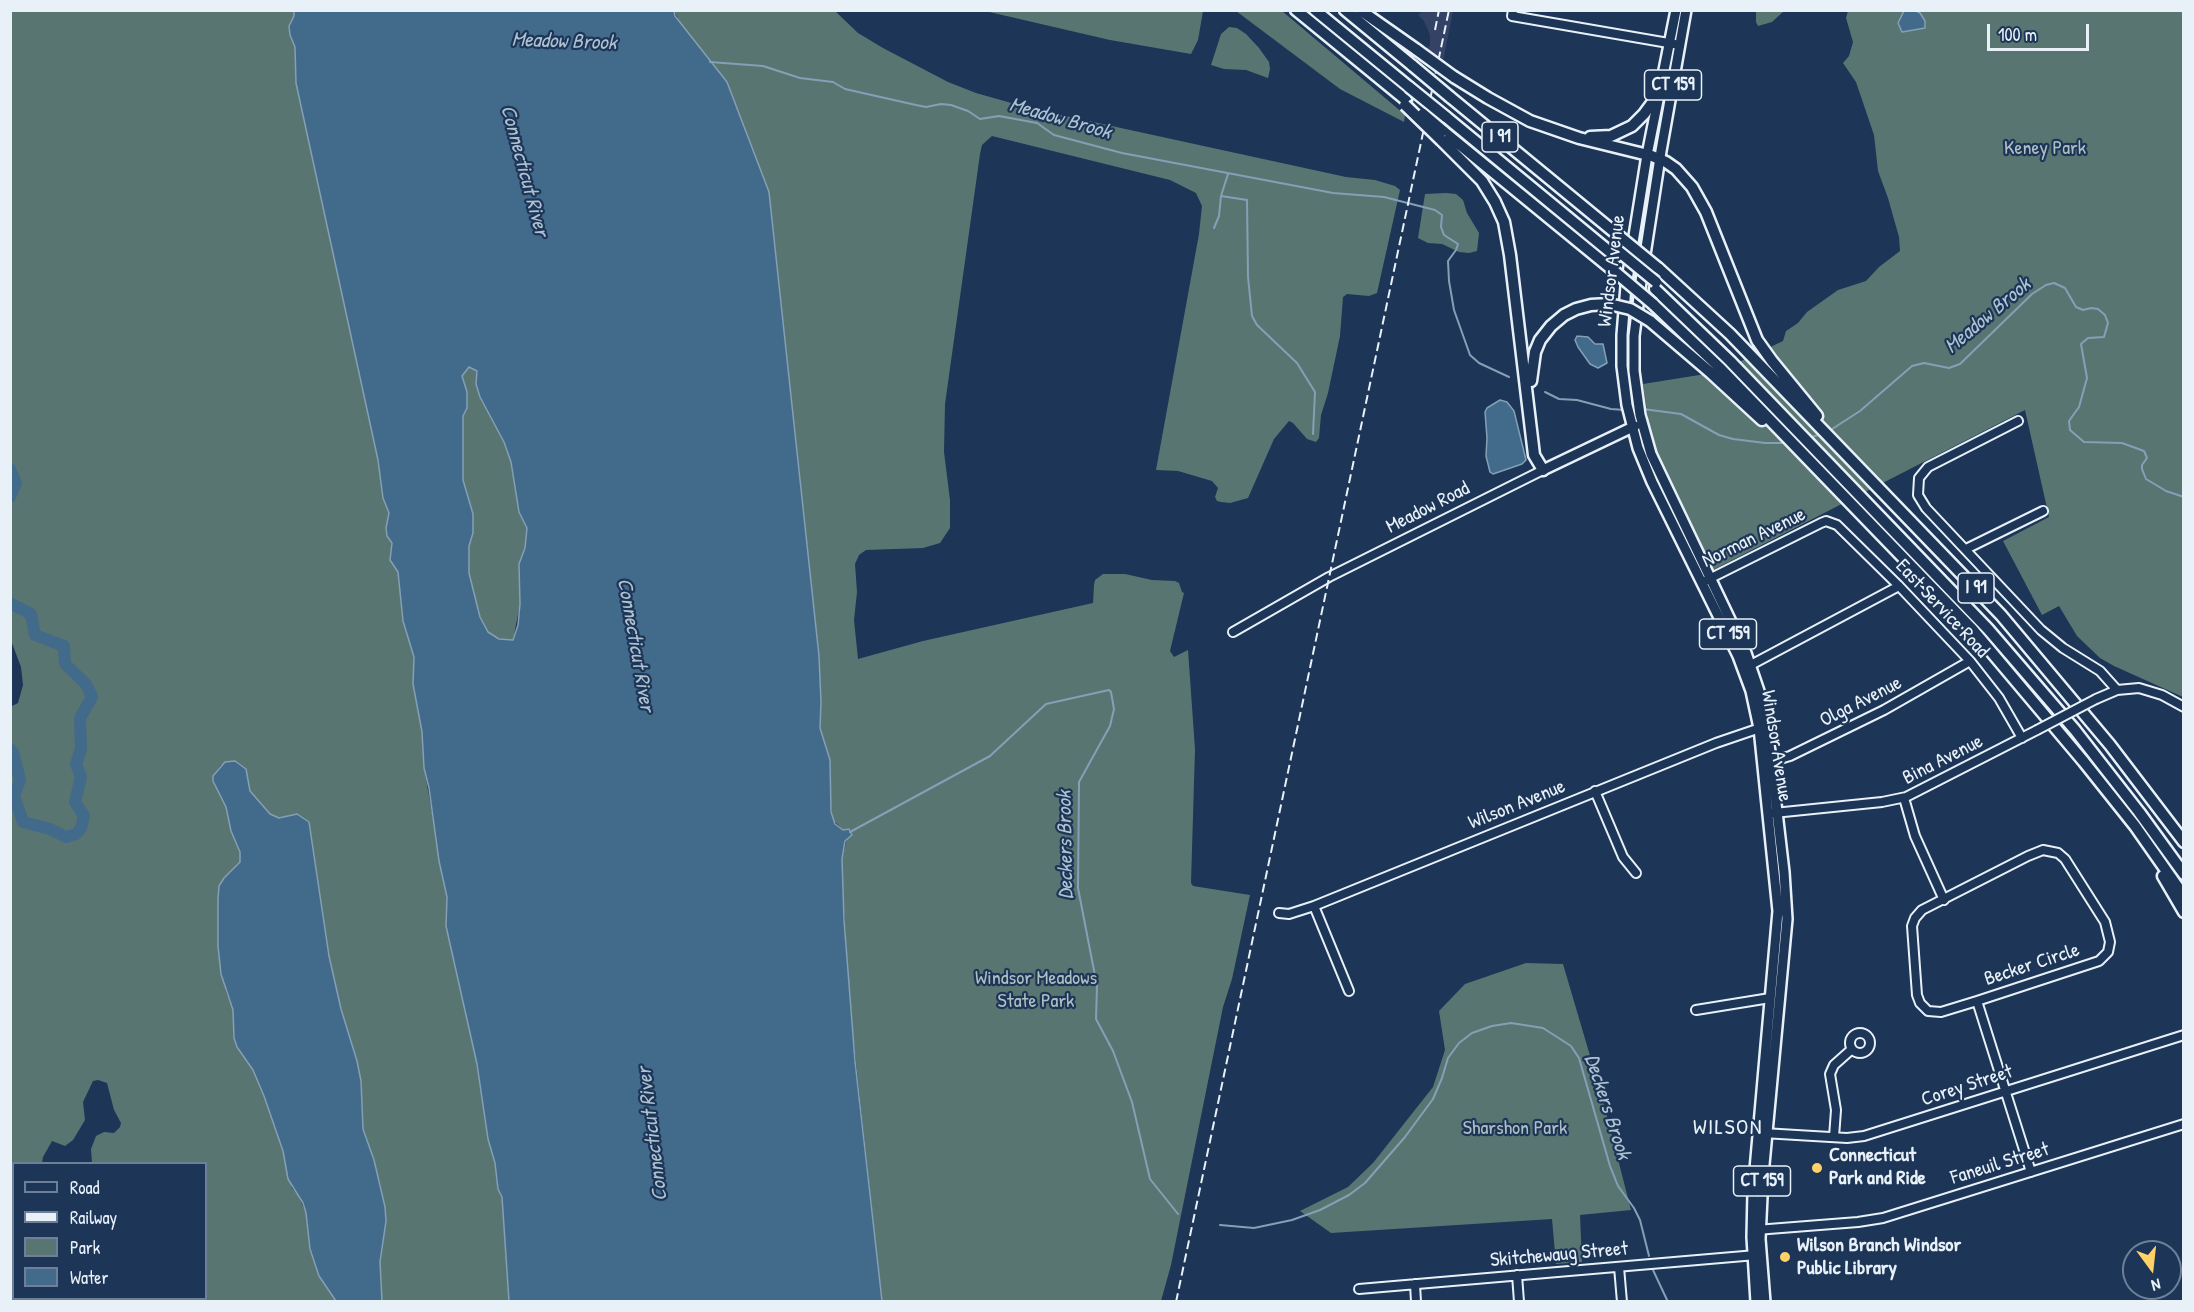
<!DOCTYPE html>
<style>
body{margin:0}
#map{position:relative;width:2194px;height:1312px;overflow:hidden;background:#1d3557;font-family:"Patrick Hand",sans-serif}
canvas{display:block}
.frame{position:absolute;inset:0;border:12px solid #e8f1f8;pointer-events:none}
.legend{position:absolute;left:12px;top:1162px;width:195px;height:138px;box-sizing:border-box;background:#1d3557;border:2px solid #6e8097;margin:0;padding:8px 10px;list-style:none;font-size:18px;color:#e8f1f8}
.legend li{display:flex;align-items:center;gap:12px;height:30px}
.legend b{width:30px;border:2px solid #6e8097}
.north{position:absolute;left:2122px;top:1240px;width:60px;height:60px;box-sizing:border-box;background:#1d3557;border:2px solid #6e8097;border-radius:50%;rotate:165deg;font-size:16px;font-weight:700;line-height:24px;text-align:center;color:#e8f1f8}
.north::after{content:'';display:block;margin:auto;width:21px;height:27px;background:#ffd166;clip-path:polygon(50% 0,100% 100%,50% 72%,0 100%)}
.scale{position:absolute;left:1987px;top:24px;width:102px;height:27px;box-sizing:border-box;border:3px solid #e8f1f8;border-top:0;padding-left:8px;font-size:18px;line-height:21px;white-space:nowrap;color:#e8f1f8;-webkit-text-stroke:4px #1d3557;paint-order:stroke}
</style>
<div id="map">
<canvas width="2194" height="1312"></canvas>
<div class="frame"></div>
<ul class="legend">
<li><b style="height:8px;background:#1d3557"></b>Road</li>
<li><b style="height:8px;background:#e8f1f8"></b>Railway</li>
<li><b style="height:16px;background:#597572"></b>Park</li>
<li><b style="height:16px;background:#426a8a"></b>Water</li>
</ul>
<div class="north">N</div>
<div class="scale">100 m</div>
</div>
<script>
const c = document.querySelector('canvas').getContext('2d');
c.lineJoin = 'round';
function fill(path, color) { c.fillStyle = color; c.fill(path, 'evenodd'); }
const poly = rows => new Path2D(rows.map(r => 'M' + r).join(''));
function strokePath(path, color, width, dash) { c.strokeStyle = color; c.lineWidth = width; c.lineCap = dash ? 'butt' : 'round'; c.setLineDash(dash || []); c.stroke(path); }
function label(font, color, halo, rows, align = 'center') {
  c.font = font + ' "Patrick Hand",sans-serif'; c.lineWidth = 4.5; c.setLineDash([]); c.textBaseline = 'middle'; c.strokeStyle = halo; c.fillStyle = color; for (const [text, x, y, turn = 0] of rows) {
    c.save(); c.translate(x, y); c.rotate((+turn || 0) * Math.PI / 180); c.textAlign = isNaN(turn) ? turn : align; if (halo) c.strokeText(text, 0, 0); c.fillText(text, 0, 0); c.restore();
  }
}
fill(poly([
 [1422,11,1453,11,1443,62,1424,49,1430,46,1430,35,1424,21,1418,15]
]), '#344365');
fill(poly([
 [10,11,294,11,294,16,289,26,290,35,295,47,296,83,378,460,383,498,389,513,386,528,392,543,390,560,398,572,403,621,414,657,413,684,422,732,424,768,447,897,446,926,477,1064,488,1139,495,1163,498,1189,502,1197,509,1301,382,1301,380,1262,386,1221,385,1207,380,1183,363,1129,361,1081,357,1061,341,1009,329,956,309,822,297,814,279,818,270,814,250,791,239,763,234,761,221,765,213,776,213,781,226,806,231,831,240,852,240,862,224,878,219,887,218,900,218,946,226,992,233,1010,234,1038,237,1047,253,1070,264,1096,283,1151,292,1188,298,1195,306,1213,310,1250,319,1276,336,1301,151,1301,151,1299,206,1298,206,1164,92,1163,91,1149,96,1136,104,1132,114,1133,120,1127,121,1123,114,1110,107,1083,98,1080,93,1081,83,1102,85,1120,73,1140,65,1146,52,1141,43,1157,42,1163,14,1164,14,1298,55,1299,56,1301,11,1301,10,707,18,703,23,685,21,667,10,638],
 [674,11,835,11,858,33,883,48,948,82,976,93,1029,108,1346,177,1375,180,1395,186,1400,190,1377,293,1369,296,1347,294,1343,297,1340,336,1328,393,1321,415,1319,438,1316,442,1307,439,1293,423,1289,421,1274,439,1248,498,1230,503,1221,502,1217,501,1215,497,1218,488,1212,481,1178,471,1156,470,1199,234,1202,206,1196,193,1170,180,992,136,982,145,980,154,945,404,944,452,950,500,950,528,940,543,923,548,866,550,859,555,855,564,857,592,854,620,858,659,923,641,1093,603,1094,585,1095,580,1103,574,1125,574,1152,580,1175,581,1179,583,1182,592,1184,593,1170,651,1174,657,1188,650,1195,749,1191,883,1193,886,1250,895,1232,979,1223,1007,1171,1265,1161,1301,882,1301,850,1007,842,877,842,859,849,829,843,830,833,820,830,803,830,760,820,728,821,702,819,656,769,192],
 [985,11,1203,10,1203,11,1198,40,1191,54,1110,40],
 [1236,11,1282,11,1397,108,1405,115,1404,122,1340,89],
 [1756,11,1756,10,1784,11,1772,22,1758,26,1756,22],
 [1848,11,2183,11,2183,697,2114,666,2100,658,2077,636,2059,606,2042,615,2003,541,2049,517,2025,410,1713,570,1651,441,1643,384,1718,372,1783,341,1786,331,1798,323,1807,312,1838,290,1866,281,1879,267,1900,251,1899,237,1888,198,1878,171,1874,135,1856,82,1843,63,1849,56,1853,42,1846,18],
 [1229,27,1237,28,1246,34,1259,48,1269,62,1270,69,1268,78,1246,70,1224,69,1211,65,1221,34],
 [1446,193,1456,194,1463,200,1467,213,1479,233,1477,251,1469,253,1459,252,1442,244,1428,243,1418,238,1425,194],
 [468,367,477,370,476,384,480,397,504,442,511,462,519,512,527,528,525,548,519,564,520,604,513,640,499,639,488,633,480,617,469,573,469,546,473,533,463,480,463,416,467,408,467,392,462,376],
 [1526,963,1563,964,1601,1093,1631,1210,1580,1215,1582,1262,1556,1264,1552,1219,1331,1233,1300,1211,1348,1187,1373,1163,1433,1087,1445,1050,1439,1011,1465,984]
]), '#597572');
const water = poly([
 [294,10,674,11,675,16,727,82,769,192,819,656,821,702,820,728,830,760,831,812,835,824,843,830,849,829,852,835,845,841,842,859,844,920,855,1061,882,1301,509,1301,502,1197,498,1189,495,1163,488,1139,477,1064,446,926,447,897,439,861,429,788,424,768,422,732,413,684,414,657,403,621,398,572,390,560,392,543,387,536,386,528,389,513,383,498,378,460,296,83,295,47,290,35,289,26,294,16,294,10],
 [469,367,477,371,476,384,480,397,504,442,511,462,519,512,527,528,525,548,519,564,520,604,518,625,513,640,499,639,488,632,480,617,469,573,469,546,473,533,473,514,463,480,463,416,467,408,467,392,462,376,469,367],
 [1904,11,1916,11,1920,13,1925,21,1925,28,1902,32,1898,23,1904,11],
 [1577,336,1588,337,1595,344,1603,344,1607,363,1598,368,1590,364,1578,347,1575,340,1577,336],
 [1500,400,1507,402,1514,411,1526,460,1522,464,1493,474,1490,472,1486,456,1487,438,1485,412,1487,408,1500,400],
 [235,761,246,769,250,791,270,814,279,818,297,814,309,822,329,956,341,1009,357,1061,361,1081,363,1129,374,1160,385,1207,386,1221,380,1262,382,1301,336,1301,319,1276,310,1249,306,1213,303,1203,288,1179,283,1151,264,1096,253,1070,237,1047,234,1038,233,1010,221,974,218,946,218,899,219,886,224,878,240,862,240,852,231,831,226,807,213,781,213,776,225,762,235,761]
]);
fill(water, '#426a8a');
strokePath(water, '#84a0b6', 1.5);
strokePath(poly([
 [710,62,763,66,800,78,833,82,845,89,916,105,926,107,941,104,951,105,968,111,980,119,999,116,1037,123,1054,135,1122,153,1333,193,1384,197,1435,210,1442,215,1441,227,1444,235,1458,244,1456,250,1448,261,1449,281,1454,310,1470,355,1479,363,1509,377],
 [1228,174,1221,196,1247,200,1248,277,1252,316,1257,325,1297,363,1315,392,1313,434],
 [1214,228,1219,216,1221,196],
 [1545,392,1559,399,1577,400,1611,409,1625,410],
 [1643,409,1681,414,1719,435,1733,439,1765,443,1786,443],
 [1829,431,1860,411,1912,366,1924,363,1949,368,1960,364,2032,294,2046,285,2054,283,2065,288,2076,307,2083,310,2091,308,2098,309,2105,315,2108,323,2104,337,2088,338,2081,344,2087,378,2079,407,2069,421,2070,430,2084,442,2122,443,2144,451,2147,458,2142,465,2142,469,2146,479,2166,491,2184,497],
 [1809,438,1821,434],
 [850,832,990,756,1046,704,1109,690,1111,692,1114,709,1110,726,1079,782,1078,888,1097,986,1096,1019,1113,1051,1132,1102,1150,1179,1178,1214],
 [1220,1225,1254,1228,1292,1220,1320,1210,1349,1195,1365,1183,1405,1137,1433,1099,1442,1078,1448,1058,1459,1043,1472,1033,1492,1026,1511,1023,1543,1028,1571,1046,1579,1058,1610,1166,1618,1186,1634,1208,1640,1220,1649,1256],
 [1653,1270,1668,1302]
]), '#84a0b6', 2);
strokePath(poly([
 [10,469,16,483,10,497],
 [10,603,31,614,35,635,64,646,65,664,86,684,92,697,80,718,81,749,76,764,81,777,75,802,84,816,81,828,76,834,66,837,50,829,23,822,14,796,20,780,13,752,10,749]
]), '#426a8a', 12);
const minor = poly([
 [1513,10,1512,16,1680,45],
 [2018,421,1928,467,1919,478,1918,495,1926,508,2041,630,2063,648,2100,671,2117,690],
 [1966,549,2043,511],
 [1707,580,1821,523,1826,521,1837,525,1899,586,1970,661,1999,698,2022,738],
 [1233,632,1329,577,1543,470],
 [1747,667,1899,586],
 [2096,699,2117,690,2139,688,2162,695,2184,707],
 [1767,763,1790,756,1884,710,1970,661],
 [1595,791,1623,857,1636,873],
 [1904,798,1915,836,1944,900],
 [1774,813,1882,802,1906,797,2037,730],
 [2043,850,2058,853,2065,859,2105,922,2110,942,2108,952,2099,961,1977,1001,1941,1012,1928,1011,1920,1003,1917,995,1912,926,1915,918,1922,910,2028,856,2043,850],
 [1314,906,1349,991],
 [1279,913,1289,914,1314,906,1716,743,1763,727],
 [1977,1001,2031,1172],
 [1696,1010,1770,998],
 '1850 1043a10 10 0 1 1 20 0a10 10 0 1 1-20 0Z',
 [1763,1133,1847,1138,1864,1136,2184,1035],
 [1834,1137,1836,1110,1830,1074,1834,1065,1852,1049],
 [1756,1230,1858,1222,1883,1218,2184,1124],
 [1619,1267,1622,1302],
 [1517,1275,1519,1302],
 [1415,1284,1416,1302],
 [1359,1289,1756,1255]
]);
const major = poly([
 [1676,10,1647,155,1626,286,1622,335,1622,366,1627,405,1638,448,1652,482,1738,656,1751,691,1759,728,1778,911,1753,1192,1752,1237,1756,1302],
 [1686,10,1661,151,1642,274,1634,336,1634,371,1640,415,1651,454,1746,653,1759,691,1768,735,1784,872,1787,919,1763,1175,1760,1239,1765,1302],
 [1543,470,1635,426]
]);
const highway = poly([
 [1296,10,1406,100],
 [1315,10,1409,87],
 [1345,10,1413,66],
 [1360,10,1417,50],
 [1454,77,1488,98,1530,121,1579,138,1652,156,1666,162,1676,169,1692,187,1706,212,1757,340,1772,361,1817,416],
 [1450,97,1619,236],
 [1446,117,1616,257],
 [1443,131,1614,271],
 [1590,137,1611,136,1632,126,1644,114,1661,91],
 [1441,140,1482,181,1495,202,1504,222,1510,255,1534,455,1543,470],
 [1658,268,1730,334,2001,615,2110,745,2184,842],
 [1655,289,1730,361,1988,629,2075,730,2139,812,2184,874],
 [1653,304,1719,367,1972,629,2084,762,2135,826,2184,896],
 [1650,321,1711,373,1762,420],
 [1531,381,1535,352,1540,340,1551,326,1564,315,1576,309,1591,305,1609,304],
 [2163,876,2184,912]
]);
strokePath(minor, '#e8f1f8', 12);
strokePath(major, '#e8f1f8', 14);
strokePath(highway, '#e8f1f8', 15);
strokePath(minor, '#1d3557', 8);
strokePath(major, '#1d3557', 9);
strokePath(highway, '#1d3557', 10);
strokePath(poly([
 [1435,30,1439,10],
 [1176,1302,1449,10]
]), '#e8f1f8', 2, [9, 4.5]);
const minorBridge = poly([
 [2037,730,2096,699]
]);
const highwayBridge = poly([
 [1417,50,1454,77],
 [1413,66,1450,97],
 [1409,87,1446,117],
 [1405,105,1441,140],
 [1423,114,1443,131],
 [1619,236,1658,268],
 [1617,250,1656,282],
 [1614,271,1653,304],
 [1609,304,1630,309,1650,321]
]);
strokePath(minorBridge, '#e8f1f8', 12, []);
strokePath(highwayBridge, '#e8f1f8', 15, []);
strokePath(minorBridge, '#1d3557', 8);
strokePath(highwayBridge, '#1d3557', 10);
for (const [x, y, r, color] of [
 [1817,1168,6,"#ffd166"],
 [1785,1257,6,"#ffd166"]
]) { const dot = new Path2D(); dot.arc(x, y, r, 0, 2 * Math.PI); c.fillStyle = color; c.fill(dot); strokePath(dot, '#1d3557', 2); }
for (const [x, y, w] of [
 [1673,85,57],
 [1500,137,36],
 [1976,588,36],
 [1728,634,57],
 [1762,1181,57]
]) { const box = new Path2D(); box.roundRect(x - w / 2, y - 15, w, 30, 4.5); c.fillStyle = '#1d3557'; c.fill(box); strokePath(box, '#e8f1f8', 1.5); }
label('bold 18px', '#e8f1f8', null, [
 ["CT 159",1673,85],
 ["I 91",1500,137],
 ["I 91",1976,588],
 ["CT 159",1728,634],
 ["CT 159",1762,1181]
]);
label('20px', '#afbfc2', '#1d3557', [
 ["Keney Park",2045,149],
 ["Windsor Meadows",1036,979],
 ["State Park",1036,1002],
 ["Sharshon Park",1515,1129]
]);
label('20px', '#e8f1f8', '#1d3557', [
 ["Windsor Avenue",1612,271,-83],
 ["Meadow Road",1428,508,-27],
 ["Norman Avenue",1754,538,-26],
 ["East Service Road",1942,609,47],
 ["Olga Avenue",1861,702,-27],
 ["Windsor Avenue",1776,746,81],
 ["Bina Avenue",1943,760,-27],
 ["Wilson Avenue",1517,805,-22],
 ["Becker Circle",2032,965,-18],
 ["Corey Street",1967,1086,-18],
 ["Faneuil Street",2000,1164,-17],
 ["Skitchewaug Street",1559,1255,-5]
]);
label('bold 20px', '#e8f1f8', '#1d3557', [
 ["Connecticut",1829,1156],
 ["Park and Ride",1829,1179],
 ["Wilson Branch Windsor",1797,1246],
 ["Public Library",1797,1269]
], 'left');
label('italic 21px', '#aec2d2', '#1d3557', [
 ["Meadow Brook",564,42,2],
 ["Meadow Brook",1060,119,16],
 ["Connecticut River",524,171,75],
 ["Meadow Brook",1988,316,-40],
 ["Connecticut River",635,645,80],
 ["Deckers Brook",1066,845,-91],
 ["Deckers Brook",1607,1107,72],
 ["Connecticut River",653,1134,-97]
]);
c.letterSpacing = '1.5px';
label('22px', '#e8f1f8', '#1d3557', [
 ["WILSON",1728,1128]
]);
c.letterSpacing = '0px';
</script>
